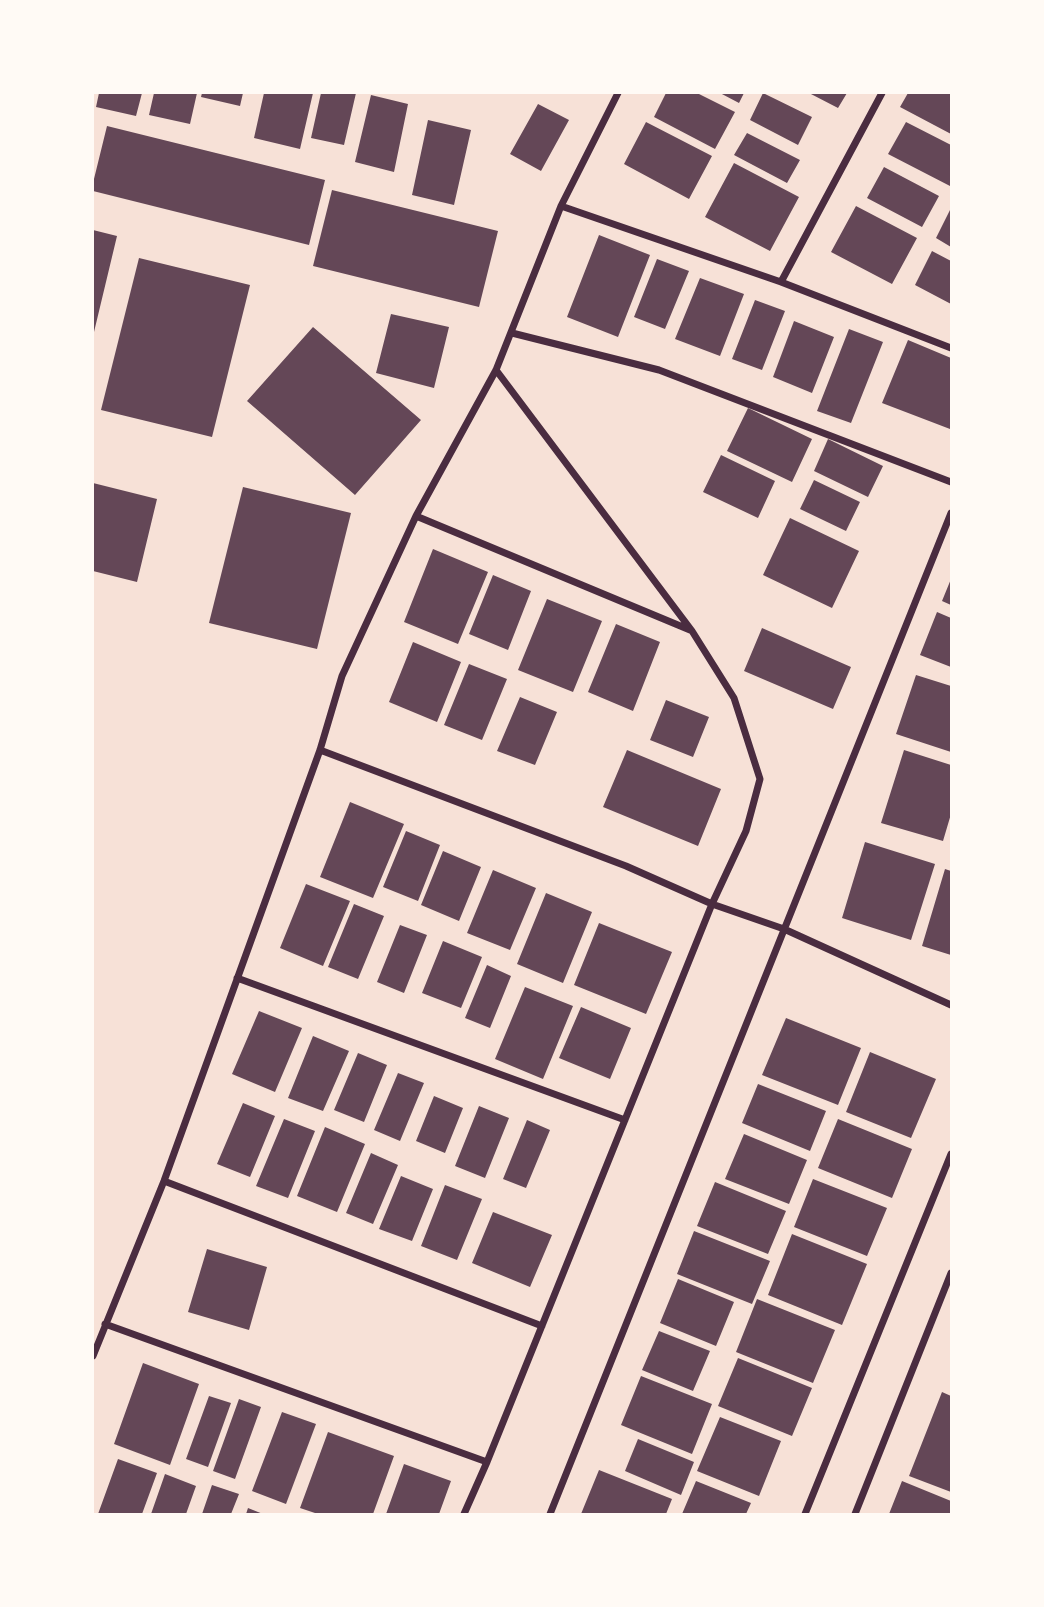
<!DOCTYPE html>
<style>
body{margin:0}
#map{position:relative;width:1044px;height:1607px;overflow:hidden;background:#f7e1d7;font-family:"Fira Sans Condensed",sans-serif}
canvas{display:block}
.frame{position:absolute;inset:0;border:94px solid #fffaf5;pointer-events:none}
</style>
<div id="map">
<canvas width="1044" height="1607"></canvas>
<div class="frame"></div>
</div>
<script>
const c = document.querySelector('canvas').getContext('2d');
c.lineJoin = 'round';
function fill(path, color) { c.fillStyle = color; c.fill(path, 'evenodd'); }
const poly = rows => new Path2D(rows.map(r => 'M' + r).join(''));
function strokePath(path, color, width, dash) { c.strokeStyle = color; c.lineWidth = width; c.lineCap = dash ? 'butt' : 'round'; c.setLineDash(dash || []); c.stroke(path); }
fill(poly([
 [99,93,142,93,136,116,96,107],
 [154,93,197,93,190,124,149,115],
 [202,93,243,93,240,106,201,97],
 [264,93,313,93,300,149,254,138],
 [321,93,356,93,344,145,311,138],
 [666,93,697,93,735,112,715,149,654,117],
 [720,93,744,93,739,103],
 [763,93,812,117,798,145,750,120],
 [809,93,847,93,838,108],
 [908,93,951,93,951,134,900,107],
 [371,95,408,104,394,172,355,162],
 [538,104,569,120,541,171,510,154],
 [428,120,471,130,454,205,412,195],
 [646,122,712,156,689,199,624,164],
 [906,122,951,145,951,183,950,186,888,154],
 [107,126,325,180,309,245,93,191,93,183],
 [747,133,800,160,787,183,734,155],
 [734,163,799,197,770,251,705,217],
 [884,167,939,196,922,227,867,198],
 [332,190,498,231,479,307,313,266],
 [856,206,917,238,892,284,831,252],
 [951,208,951,247,936,238],
 [93,230,117,236,94,332,93,332],
 [599,235,650,255,618,337,567,317],
 [932,251,951,261,951,304,915,285],
 [139,258,250,285,212,437,101,410],
 [657,259,689,271,665,329,634,317],
 [700,278,744,294,720,356,675,339],
 [755,300,785,311,762,370,732,359],
 [391,314,449,327,434,388,376,373],
 [794,321,834,337,812,393,773,377],
 [313,327,421,420,355,495,247,401],
 [849,329,883,342,851,423,817,411],
 [908,340,951,358,950,429,882,403],
 [748,408,812,439,792,482,727,451],
 [828,439,883,466,868,497,814,471],
 [721,455,775,481,758,518,703,492],
 [814,480,860,502,846,531,800,509],
 [93,483,157,499,137,582,93,571],
 [243,487,351,513,317,649,209,623],
 [790,518,859,551,832,608,763,575],
 [433,549,488,572,458,644,404,622],
 [493,575,531,591,508,650,469,634],
 [951,579,951,605,942,601],
 [547,599,602,621,573,692,518,670],
 [937,612,951,618,951,667,920,655],
 [616,624,660,642,633,711,588,692],
 [762,628,851,667,833,709,744,671],
 [413,642,461,662,437,722,389,702],
 [469,664,507,679,482,740,444,725],
 [916,675,951,686,951,752,896,734],
 [520,697,557,712,535,765,497,751],
 [666,700,709,717,693,757,650,740],
 [627,750,721,789,698,846,603,807],
 [904,750,951,765,951,814,943,841,881,823],
 [350,802,404,824,373,898,320,877],
 [406,831,440,845,418,901,383,887],
 [865,842,935,864,911,940,842,918],
 [443,851,481,867,459,921,421,905],
 [945,869,951,871,951,955,922,946],
 [493,870,536,888,510,950,467,933],
 [306,884,350,901,323,966,280,948],
 [546,893,592,912,563,983,517,964],
 [354,904,384,916,358,979,328,967],
 [599,923,672,952,646,1014,574,985],
 [400,925,427,935,404,993,377,982],
 [443,941,482,957,461,1008,422,993],
 [487,965,511,976,490,1028,465,1018],
 [525,987,573,1006,543,1079,495,1059],
 [581,1007,631,1028,610,1079,559,1058],
 [259,1011,302,1028,275,1092,232,1074],
 [786,1018,861,1048,838,1105,762,1075],
 [313,1036,349,1051,323,1111,288,1098],
 [870,1052,936,1079,911,1138,846,1112],
 [358,1053,387,1065,364,1122,334,1110],
 [398,1073,424,1083,400,1141,374,1130],
 [758,1084,826,1111,810,1151,742,1123],
 [434,1096,463,1108,445,1153,416,1141],
 [243,1103,275,1116,250,1177,217,1164],
 [479,1106,509,1118,485,1178,455,1166],
 [284,1119,315,1131,288,1198,256,1186],
 [838,1119,912,1149,892,1198,818,1168],
 [527,1120,550,1130,526,1188,503,1179],
 [325,1127,365,1144,337,1212,297,1196],
 [744,1134,807,1160,789,1204,725,1179],
 [371,1153,398,1165,373,1224,346,1213],
 [401,1176,433,1189,412,1241,379,1229],
 [813,1179,887,1208,867,1256,794,1227],
 [715,1182,786,1211,768,1254,697,1226],
 [445,1185,482,1199,457,1260,421,1246],
 [493,1212,552,1235,530,1287,472,1263],
 [694,1231,770,1261,752,1304,677,1274],
 [792,1234,867,1264,842,1325,768,1295],
 [207,1249,267,1267,249,1330,188,1312],
 [678,1279,734,1302,716,1346,660,1323],
 [757,1299,835,1330,813,1383,736,1352],
 [659,1331,710,1351,693,1391,642,1370],
 [738,1358,812,1388,792,1436,718,1406],
 [143,1363,199,1384,170,1465,114,1444],
 [641,1376,712,1404,692,1454,621,1425],
 [942,1392,951,1396,951,1492,909,1476],
 [209,1396,231,1403,208,1467,186,1459],
 [239,1399,261,1407,235,1479,213,1471],
 [282,1412,316,1424,286,1504,252,1491],
 [720,1417,781,1441,759,1496,697,1471],
 [328,1432,394,1456,373,1514,318,1514,300,1508],
 [638,1439,694,1462,681,1495,625,1471],
 [118,1459,157,1473,142,1514,98,1514],
 [404,1464,451,1481,439,1514,386,1514],
 [599,1470,672,1499,666,1514,581,1514],
 [165,1474,196,1486,186,1514,151,1514],
 [696,1481,751,1503,746,1514,682,1514],
 [902,1481,951,1501,951,1514,889,1514],
 [212,1485,239,1494,231,1514,202,1514],
 [248,1508,263,1514,246,1514]
]), '#644757');
strokePath(poly([
 [561,206,781,282,951,348],
 [781,282,882,93],
 [512,333,659,370,951,482],
 [416,516,690,630],
 [320,750,626,866,712,904,784,929,951,1005],
 [237,978,625,1120],
 [164,1181,542,1326],
 [105,1324,487,1462],
 [93,1356,164,1181,320,750,342,676,416,516,496,370,561,206,618,93],
 [464,1514,487,1462,712,904,746,831,760,779,734,698,692,631,496,370],
 [550,1514,951,513],
 [805,1514,951,1154],
 [855,1514,951,1273]
]), '#4a2c40', 7);
</script>
